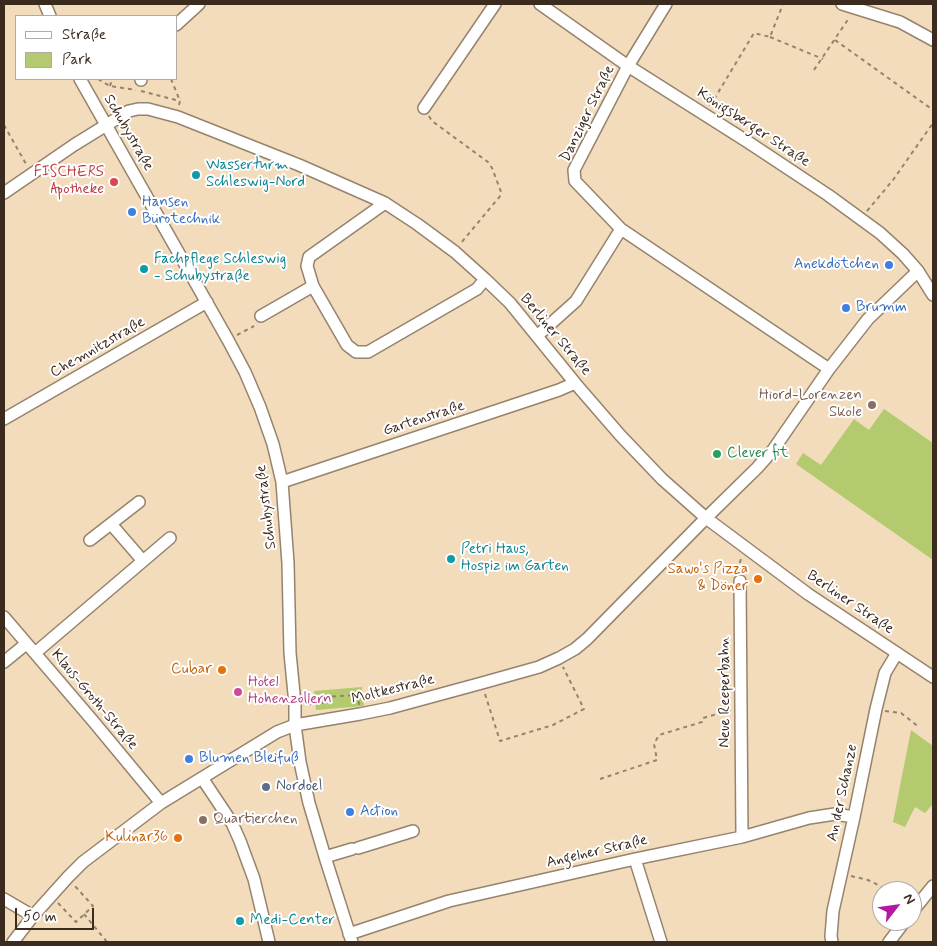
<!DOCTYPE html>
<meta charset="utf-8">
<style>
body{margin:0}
#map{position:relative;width:937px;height:946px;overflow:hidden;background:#f2dcbc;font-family:Mynerve,sans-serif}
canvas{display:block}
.frame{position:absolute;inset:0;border:5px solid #3b2a1e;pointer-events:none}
.legend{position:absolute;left:15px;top:15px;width:162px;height:65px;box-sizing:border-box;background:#fff;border:1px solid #b1aaa5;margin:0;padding:6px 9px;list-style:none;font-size:15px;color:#3b2a1e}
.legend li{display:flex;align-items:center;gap:10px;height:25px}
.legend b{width:25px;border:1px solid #b1aaa5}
.north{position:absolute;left:872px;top:881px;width:50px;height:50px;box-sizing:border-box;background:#fff;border:1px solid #b1aaa5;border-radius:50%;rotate:60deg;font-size:14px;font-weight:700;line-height:20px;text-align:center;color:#3b2a1e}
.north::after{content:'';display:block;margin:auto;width:18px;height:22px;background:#b5179e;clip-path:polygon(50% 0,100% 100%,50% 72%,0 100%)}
.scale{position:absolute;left:15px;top:908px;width:79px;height:22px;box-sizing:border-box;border:2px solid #3b2a1e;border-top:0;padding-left:6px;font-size:15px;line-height:18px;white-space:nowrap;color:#3b2a1e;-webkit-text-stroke:4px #fff;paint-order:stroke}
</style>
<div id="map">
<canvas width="937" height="946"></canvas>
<div class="frame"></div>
<ul class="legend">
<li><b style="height:6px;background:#fff"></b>Straße</li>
<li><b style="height:14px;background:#b3ca6e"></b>Park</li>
</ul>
<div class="north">N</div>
<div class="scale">50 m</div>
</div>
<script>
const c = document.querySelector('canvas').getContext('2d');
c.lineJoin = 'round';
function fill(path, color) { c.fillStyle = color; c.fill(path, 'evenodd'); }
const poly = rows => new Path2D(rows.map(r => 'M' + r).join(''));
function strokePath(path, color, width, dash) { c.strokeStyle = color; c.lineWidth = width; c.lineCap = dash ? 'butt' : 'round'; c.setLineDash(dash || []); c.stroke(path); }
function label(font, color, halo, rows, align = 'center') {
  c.font = font + ' Mynerve,sans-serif'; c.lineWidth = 4; c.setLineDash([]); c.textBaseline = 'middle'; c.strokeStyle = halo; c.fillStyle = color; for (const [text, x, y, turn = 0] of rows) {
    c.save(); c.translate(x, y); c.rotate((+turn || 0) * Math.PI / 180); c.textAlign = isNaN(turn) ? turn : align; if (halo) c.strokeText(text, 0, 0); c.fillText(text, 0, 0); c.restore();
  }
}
fill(poly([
 [884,409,933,443,933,560,796,464,803,453,821,465,854,419,869,430],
 [362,687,364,706,316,710,314,691],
 [911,730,933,746,933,804,925,813,915,807,905,827,893,822]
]), '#b3ca6e');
const minor = poly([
 [45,4,50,16],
 [540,4,628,66,748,142,828,195,880,233,903,254,918,271,933,295],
 [666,4,628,66,574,170,575,181,621,229,829,369],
 [842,4,900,22,933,40],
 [176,25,199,4],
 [80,79,228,340,245,372,260,407,273,444,282,482,288,563,290,653,295,704,295,725,300,762,309,803,325,857,352,942],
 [141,80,141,79],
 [424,108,495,4],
 [4,193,74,145,129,111,138,109,148,109,178,117,299,165,385,203,417,224,455,252,485,279,510,303,575,383,620,435,662,479,706,518,808,594,933,677],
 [385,203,309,257,307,266,313,286,347,345,356,352,368,352,477,289,485,279],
 [261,316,313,286],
 [537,336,576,301,621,229],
 [4,419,207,302],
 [282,482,559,390,575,383],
 [111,524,143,561],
 [90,540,139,502],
 [740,581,742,837],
 [4,617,93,721,161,803],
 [35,653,170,538],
 [4,662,26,644],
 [202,778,232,823,240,841,254,879,269,942],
 [358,848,413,831],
 [325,857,352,849],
 [635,859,661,942],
 [4,899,33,916],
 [912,912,933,886],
 [349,934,449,901,635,859,742,837,809,818,835,814,854,817],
 [13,942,33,916,68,877,83,862,161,803,277,732,295,725,360,714,390,708,482,683,539,667,559,658,575,649,587,639,706,518,757,468,773,450,829,369,868,319,918,271],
 [832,942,831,936,833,911,854,817,876,709,885,673,897,653],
 [889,942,905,921]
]);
strokePath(minor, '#96836d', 14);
strokePath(poly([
 [770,37,823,59],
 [835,40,933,110],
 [814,70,849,18],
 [98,79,110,86,136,90],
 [171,79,180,101,179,105],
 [110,86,112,79],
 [141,91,180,101],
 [710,106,754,33,770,37,783,4],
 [429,116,432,121,488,162,492,168,501,192,501,195,461,243],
 [4,125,26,164],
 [867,211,893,180,933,123],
 [237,335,254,326],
 [740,571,740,562,741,559],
 [485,694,500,741,553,725,584,709,563,667],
 [307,704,323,704,323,697,358,695,359,705],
 [885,711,901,713,919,727],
 [600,779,657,760,654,744,659,735,702,722,703,718,731,710],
 [851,876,868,880,890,891],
 [58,903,76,922,93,906,74,885],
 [84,914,107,942]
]), '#96836d', 2, [4, 4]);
strokePath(minor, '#fff', 11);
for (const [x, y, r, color] of [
 [196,175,5,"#0f9aa8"],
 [114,182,5,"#e0444e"],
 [132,212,5,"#3f7fe0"],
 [889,265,5,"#3f7fe0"],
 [144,269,5,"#0f9aa8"],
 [846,308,5,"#3f7fe0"],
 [872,405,5,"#8d6e63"],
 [717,454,5,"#2e9e5b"],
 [451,559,5,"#0f9aa8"],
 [758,579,5,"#e8710a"],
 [222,670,5,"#e8710a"],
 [238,692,5,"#d1479c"],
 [189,759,5,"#3f7fe0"],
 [266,787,5,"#5c6f8a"],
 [350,812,5,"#3f7fe0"],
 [203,820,5,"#8d6e63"],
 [178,838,5,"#e8710a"],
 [240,921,5,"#0f9aa8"]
]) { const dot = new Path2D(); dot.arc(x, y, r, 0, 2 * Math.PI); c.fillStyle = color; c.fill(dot); strokePath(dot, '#fff', 2); }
label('15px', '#3b2a1e', '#fff', [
 ["Danziger Straße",588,114,-64],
 ["Königsberger Straße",753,128,33],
 ["Schubystraße",128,133,60],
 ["Berliner Straße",555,335,50],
 ["Chemnitzstraße",98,348,-30],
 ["Gartenstraße",424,419,-18],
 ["Schubystraße",267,507,-97],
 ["Berliner Straße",850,603,34],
 ["Moltkestraße",393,690,-14],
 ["Neue Reeperbahn",726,692,-90],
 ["Klaus-Groth-Straße",94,700,50],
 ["An der Schanze",843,793,-78],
 ["Angelner Straße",597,852,-13]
]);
label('15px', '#0d838f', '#fff', [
 ["Wasserturm",206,166],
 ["Schleswig-Nord",206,183],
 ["Fachpflege Schleswig",154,260],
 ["- Schubystraße",154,277],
 ["Petri Haus,",461,550],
 ["Hospiz im Garten",461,567],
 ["Medi-Center",250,921]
], 'left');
label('15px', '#be3a42', '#fff', [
 ["FISCHERS",104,173],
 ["Apotheke",104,190]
], 'right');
label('15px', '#366cbe', '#fff', [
 ["Hansen",142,203],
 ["Bürotechnik",142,220],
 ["Anekdötchen",879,265,"right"],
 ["Brumm",856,308],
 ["Blumen Bleifuß",199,759],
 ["Action",360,812]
], 'left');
label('15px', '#785e54', '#fff', [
 ["Hiord-Lorenzen",862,396],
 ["Skole",862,413],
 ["Quartierchen",213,820,"left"]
], 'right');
label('15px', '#27864d', '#fff', [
 ["Clever fit",727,454]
], 'left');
label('15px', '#c56008', '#fff', [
 ["Sawo's Pizza",748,570],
 ["& Döner",748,587],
 ["Cubar",212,670],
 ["Kulinar36",168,838]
], 'right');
label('15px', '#b23c85', '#fff', [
 ["Hotel",248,683],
 ["Hohenzollern",248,700]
], 'left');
label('15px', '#4e5e75', '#fff', [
 ["Nordoel",276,787]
], 'left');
</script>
